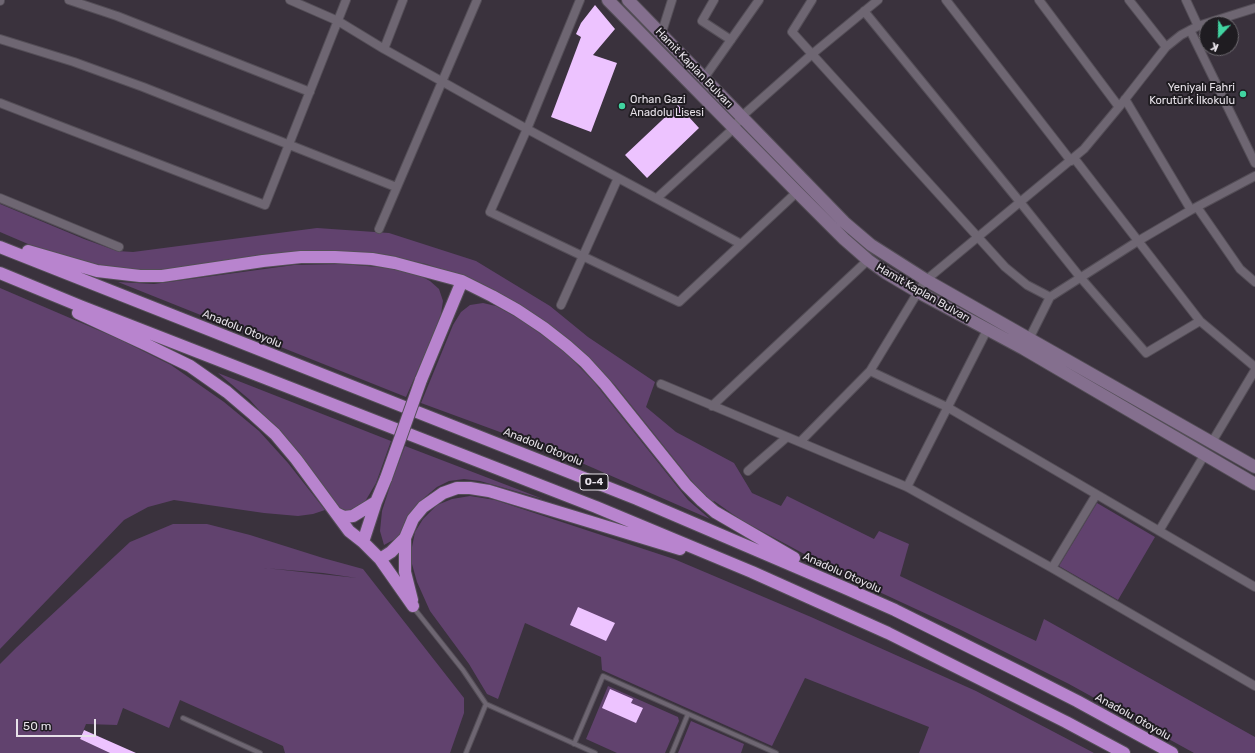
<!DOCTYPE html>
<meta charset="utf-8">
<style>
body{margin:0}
#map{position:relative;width:1255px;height:753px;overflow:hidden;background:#3a323d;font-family:Rubik,sans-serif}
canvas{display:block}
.north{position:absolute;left:1199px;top:16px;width:40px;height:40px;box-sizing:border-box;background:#1f1c21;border:1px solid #6f6b71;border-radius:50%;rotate:202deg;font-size:11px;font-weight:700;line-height:16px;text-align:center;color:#e7e2e9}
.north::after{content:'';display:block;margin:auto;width:14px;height:18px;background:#41d4a1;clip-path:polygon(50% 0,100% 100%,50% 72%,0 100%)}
.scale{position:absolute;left:16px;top:719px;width:80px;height:18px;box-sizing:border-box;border:2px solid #e7e2e9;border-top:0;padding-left:5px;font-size:12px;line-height:14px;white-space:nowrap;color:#e7e2e9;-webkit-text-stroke:3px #1f1c21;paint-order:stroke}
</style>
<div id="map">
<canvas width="1255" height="753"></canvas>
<div class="north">K</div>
<div class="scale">50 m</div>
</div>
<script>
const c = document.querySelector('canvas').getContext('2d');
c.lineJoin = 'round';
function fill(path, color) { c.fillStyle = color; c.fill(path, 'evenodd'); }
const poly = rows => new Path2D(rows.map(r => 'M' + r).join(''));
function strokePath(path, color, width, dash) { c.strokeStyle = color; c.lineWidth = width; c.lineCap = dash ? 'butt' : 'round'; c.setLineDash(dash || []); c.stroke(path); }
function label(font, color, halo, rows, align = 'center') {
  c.font = font + ' Rubik,sans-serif'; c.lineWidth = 4; c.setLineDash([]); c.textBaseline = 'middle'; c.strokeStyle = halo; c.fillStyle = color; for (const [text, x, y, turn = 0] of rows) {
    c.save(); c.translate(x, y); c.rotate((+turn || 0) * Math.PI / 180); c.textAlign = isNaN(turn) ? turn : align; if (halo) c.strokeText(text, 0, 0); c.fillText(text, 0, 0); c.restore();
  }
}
fill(poly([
 [0,204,84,239,117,251,133,252,317,228,389,233,476,261,550,306,588,337,655,382,646,407,676,432,734,463,752,493,781,506,787,496,874,539,879,531,909,544,900,576,1036,641,1044,619,1255,737,1255,753,1194,753,1069,684,959,629,847,577,741,520,714,501,712,503,695,485,615,385,567,339,543,320,514,302,467,279,426,264,384,255,168,270,128,271,100,267,56,256,0,232],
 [342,264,390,268,417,274,430,281,439,289,443,301,441,314,433,336,406,397,118,282,154,284,294,265],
 [0,288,119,339,171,365,224,402,259,431,288,463,325,510,313,514,298,516,264,513,174,500,148,507,124,520,0,649],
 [483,303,496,306,523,321,564,351,594,382,688,500,710,519,568,457,421,403,453,325,461,312,470,305],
 [218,373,391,441,376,483,363,505,357,509,347,511,337,507,287,442,250,400],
 [405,446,543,499,480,481,464,479,449,481,437,487,425,497,417,506,404,530,397,538,384,545,380,531,382,511,391,483],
 [470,496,495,500,674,559,811,617,976,691,1094,753,919,753,929,727,805,678,772,746,602,670,601,657,525,623,498,699,487,694,469,664,430,611,417,582,412,564,412,547,415,532,423,519,437,505,452,499],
 [1097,503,1155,537,1118,600,1059,566],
 [173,524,207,524,250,535,323,558,363,569,464,698,464,713,450,753,285,753,283,746,180,700,169,728,123,708,117,725,86,724,80,739,110,753,0,753,0,664,17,647,130,542],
 [264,568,323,573,357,578,265,568],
 [608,686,678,717,679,721,665,753,617,753,586,739],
 [691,721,744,744,741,753,678,753]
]), '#61426e');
fill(poly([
 [595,5,615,29,593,55,617,63,591,132,551,117,581,37,576,34,581,23],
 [678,105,699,128,647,178,625,155],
 [578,607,615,623,606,641,570,625],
 [610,689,633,699,631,703,643,708,636,723,602,708],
 [84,730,136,753,110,753,80,739]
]), '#edc3ff');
const lane = poly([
 [413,607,463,670,486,704,466,753],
 [486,704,595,753],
 [183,718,260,753],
 [574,744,603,676,776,753],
 [672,753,688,714]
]);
const street = poly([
 [69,0,117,16,310,92],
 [290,0,338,21,384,49,527,129,741,244],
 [580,0,527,129,490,212,679,302,797,192],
 [714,0,702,21,731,40],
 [812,0,792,32,1005,267,1027,285,1050,297],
 [946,0,1071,161],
 [1039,0,1119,107],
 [1129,0,1166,47],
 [1186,0,1198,26],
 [0,1,0,0],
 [864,11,1020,202,1080,277,1146,353,1200,321],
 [1190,30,1255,163],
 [661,35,672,0],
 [0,39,74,62,143,87,396,187],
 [384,49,403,0],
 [704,78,759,0],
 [1125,99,1191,210],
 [0,103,265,205,346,0],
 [1074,158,1200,321,1255,367],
 [0,198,119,247],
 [657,198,734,128,741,117,811,55,878,0],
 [1197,207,1240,269,1255,282],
 [379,229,477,0],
 [561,305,618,178],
 [1027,343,1050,297,1138,241,1191,210,1255,176],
 [870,371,947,407,1255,587],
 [661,384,907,487,1052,568,1255,686],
 [712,406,868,260],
 [800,442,870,371,918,292,926,280,1084,149,1119,107,1166,47,1181,35,1198,26,1255,8],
 [1212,442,1255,370],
 [748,471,787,437],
 [907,487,987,330],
 [1159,531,1205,454],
 [1052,568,1096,495]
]);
const secondary = poly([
 [608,0,797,192,844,239,868,260,886,273,918,292,1024,349,1255,484],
 [628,0,844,222,871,245,926,280,1255,467]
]);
const highway = poly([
 [0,247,637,499,845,588,895,610,1022,673,1077,701,1172,753],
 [28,251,97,271,140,276,162,276,263,261,301,257,335,257,372,259,395,263,462,281,492,296,517,310,544,328,567,346,585,362,605,384,686,485,702,501,715,512,794,558],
 [0,273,80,306,596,507,752,572,888,633,1066,722,1124,753],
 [78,313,147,345,190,366,227,392,254,415,275,434,296,459,349,531,363,542,380,559,413,606],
 [421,380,462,281],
 [336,513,344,517,353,516,376,502],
 [405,538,405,572,412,600],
 [363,542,376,502,386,478],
 [380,559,391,552,405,538,413,519,423,507,443,493,457,488,470,488,489,491,680,549]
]);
strokePath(lane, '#544e57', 6);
strokePath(street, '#544e57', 10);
strokePath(secondary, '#544e57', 14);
strokePath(highway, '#544e57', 14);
strokePath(lane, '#6e6672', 4);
strokePath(street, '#6e6672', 8);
strokePath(secondary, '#846f8e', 12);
strokePath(highway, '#b884ce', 12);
const highwayBridge = poly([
 [386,478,421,380]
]);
strokePath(highwayBridge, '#544e57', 14, []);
strokePath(highwayBridge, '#b884ce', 12);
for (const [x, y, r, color] of [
 [1243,94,4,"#41d4a1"],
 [622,106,4,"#41d4a1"]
]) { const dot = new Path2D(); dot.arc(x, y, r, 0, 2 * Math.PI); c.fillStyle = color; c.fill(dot); strokePath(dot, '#1f1c21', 1.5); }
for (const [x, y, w] of [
 [594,482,28]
]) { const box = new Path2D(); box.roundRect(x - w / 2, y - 8, w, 16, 3); c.fillStyle = '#1f1c21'; c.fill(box); strokePath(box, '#e7e2e9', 1); }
label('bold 10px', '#e7e2e9', null, [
 ["O-4",594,482]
]);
label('11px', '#e7e2e9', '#1f1c21', [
 ["Hamit Kaplan Bulvarı",694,68,46],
 ["Hamit Kaplan Bulvarı",923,293,30],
 ["Anadolu Otoyolu",242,329,22],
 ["Anadolu Otoyolu",543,447,22],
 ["Anadolu Otoyolu",842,573,24],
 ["Anadolu Otoyolu",1133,717,29]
]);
label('11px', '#e7e2e9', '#1f1c21', [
 ["Yeniyalı Fahri",1235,88],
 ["Korutürk İlkokulu",1235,101],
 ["Orhan Gazi",630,100,"left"],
 ["Anadolu Lisesi",630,113,"left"]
], 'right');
</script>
